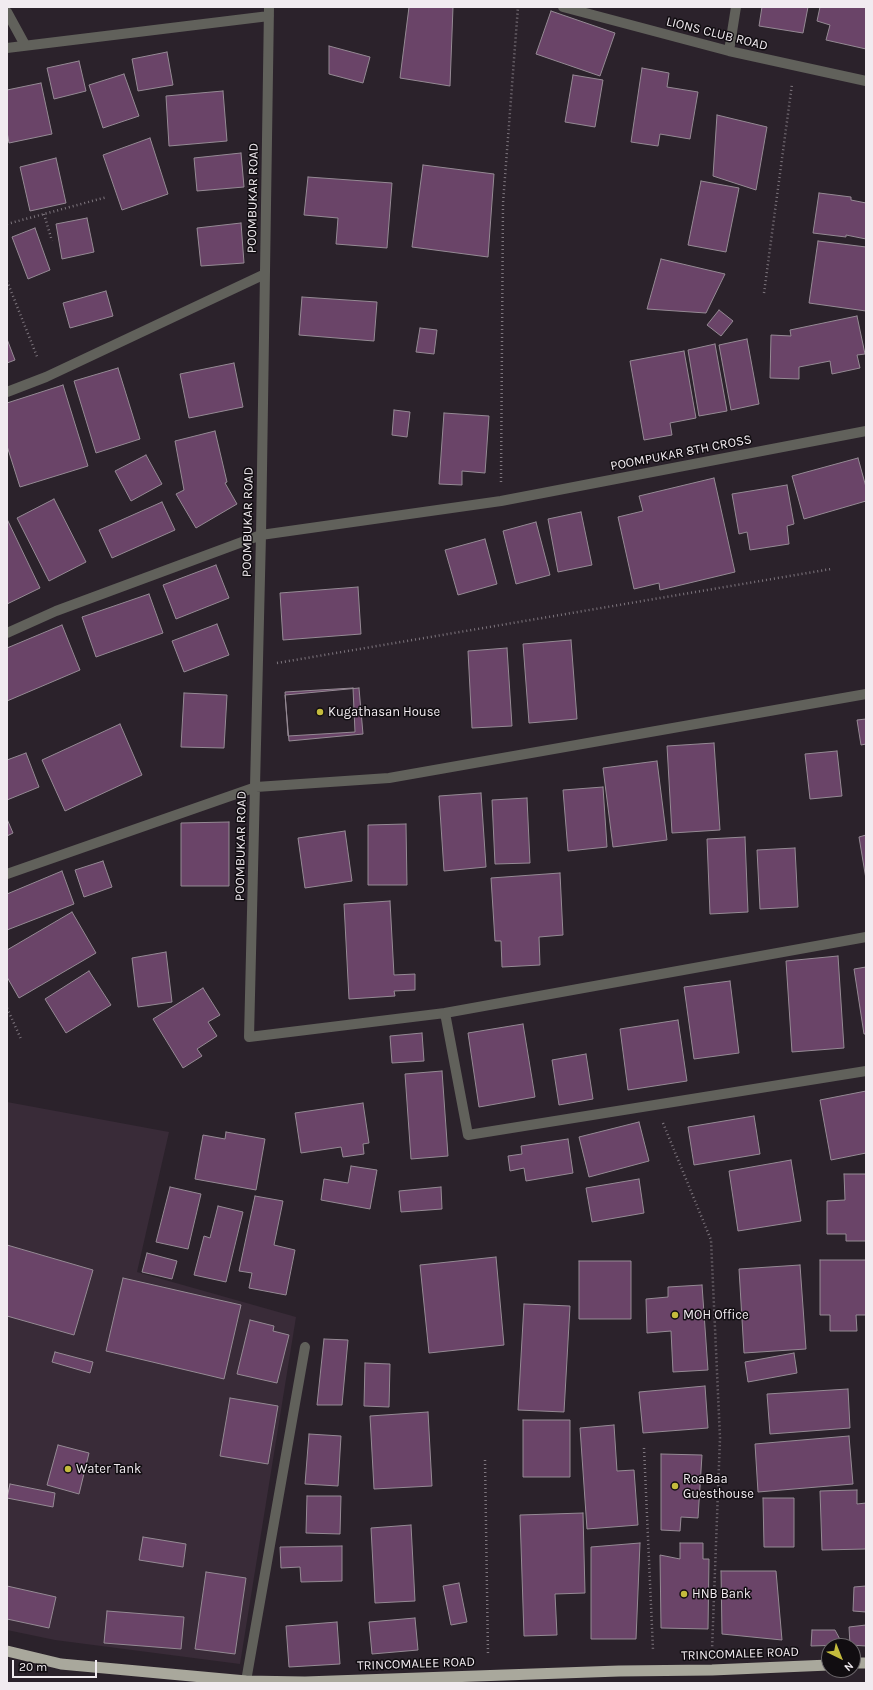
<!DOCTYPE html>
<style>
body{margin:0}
#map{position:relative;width:873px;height:1690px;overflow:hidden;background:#2b222b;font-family:Karla,sans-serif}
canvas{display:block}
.frame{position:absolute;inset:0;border:8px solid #f1ebf0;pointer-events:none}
.north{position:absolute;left:821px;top:1638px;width:40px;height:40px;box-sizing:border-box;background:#110d11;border:1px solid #6b666a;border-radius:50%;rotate:137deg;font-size:11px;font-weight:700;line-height:16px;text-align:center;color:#f1ebf0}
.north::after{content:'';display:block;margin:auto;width:14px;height:18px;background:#c5bc3d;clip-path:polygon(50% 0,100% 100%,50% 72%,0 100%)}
.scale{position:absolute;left:12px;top:1660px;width:85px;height:18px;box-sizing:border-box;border:2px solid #f1ebf0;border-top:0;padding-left:5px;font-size:12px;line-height:14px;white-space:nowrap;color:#f1ebf0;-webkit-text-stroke:3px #110d11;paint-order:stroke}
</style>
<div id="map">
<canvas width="873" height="1690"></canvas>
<div class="frame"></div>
<div class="north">N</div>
<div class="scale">20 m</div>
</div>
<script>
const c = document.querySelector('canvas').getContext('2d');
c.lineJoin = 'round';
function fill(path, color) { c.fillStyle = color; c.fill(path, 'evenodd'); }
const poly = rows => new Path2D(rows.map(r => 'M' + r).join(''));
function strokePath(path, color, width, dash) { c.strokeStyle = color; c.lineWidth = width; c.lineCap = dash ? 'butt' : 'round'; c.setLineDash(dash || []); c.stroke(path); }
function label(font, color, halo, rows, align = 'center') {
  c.font = font + ' Karla,sans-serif'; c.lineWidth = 3; c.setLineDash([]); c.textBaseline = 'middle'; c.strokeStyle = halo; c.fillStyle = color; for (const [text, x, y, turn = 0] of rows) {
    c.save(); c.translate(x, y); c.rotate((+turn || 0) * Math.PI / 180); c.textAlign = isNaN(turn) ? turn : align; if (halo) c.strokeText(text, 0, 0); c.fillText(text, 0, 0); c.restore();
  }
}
fill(poly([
 [7,1102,169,1132,137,1272,296,1317,240,1664,55,1640,7,1630]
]), '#392b38');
const building = poly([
 [409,7,453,7,450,86,400,78,409,7],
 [762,7,808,7,803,33,759,26,762,7],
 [820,7,866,7,866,49,826,40,830,25,817,21,820,7],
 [551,11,615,33,600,76,536,54,551,11],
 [329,46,370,57,363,83,329,74,329,46],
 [167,52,173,85,138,91,132,59,167,52],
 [79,61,86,91,54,99,47,68,79,61],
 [642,68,669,73,667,87,698,92,690,139,660,134,658,146,631,142,642,68],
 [124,74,139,116,103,128,89,85,124,74],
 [573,75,603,80,595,127,565,122,573,75],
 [41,83,52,134,9,143,7,132,7,90,41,83],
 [223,91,227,141,169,146,166,96,223,91],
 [717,115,767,127,756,190,713,176,717,115],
 [150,138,168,194,122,210,103,155,150,138],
 [241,153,244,187,197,191,194,158,241,153],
 [56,158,66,203,30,211,20,167,56,158],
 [423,165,494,174,488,257,412,247,423,165],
 [308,177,392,183,387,248,336,244,338,218,304,215,308,177],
 [701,181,739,188,726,252,688,245,701,181],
 [819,193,851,197,851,200,866,203,866,239,846,235,846,237,813,233,819,193],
 [87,218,94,252,62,259,56,224,87,218],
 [241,223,244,263,201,266,197,228,241,223],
 [35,228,50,270,28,279,12,237,35,228],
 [818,241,866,247,866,311,809,303,818,241],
 [661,259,725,274,706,313,647,309,661,259],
 [106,291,113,316,70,328,63,303,106,291],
 [302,297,377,302,374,341,299,335,302,297],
 [719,310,733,321,721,336,707,325,719,310],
 [857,316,865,354,857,355,860,368,832,374,830,361,799,367,799,379,770,378,771,335,791,336,790,330,857,316],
 [420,328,437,330,434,354,416,352,420,328],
 [7,339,15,360,7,363,7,339],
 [747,339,759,404,731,410,719,345,747,339],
 [715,344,727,411,699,416,688,350,715,344],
 [684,351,696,418,670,423,672,435,644,440,630,361,684,351],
 [234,363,243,407,189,418,180,374,234,363],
 [118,368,140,439,96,453,74,381,118,368],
 [63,385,88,466,20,487,7,446,7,403,63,385],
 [394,410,410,412,407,437,392,435,394,410],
 [444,413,489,416,485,473,462,471,462,485,439,484,444,413],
 [215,431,227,482,225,483,237,504,196,528,176,494,184,490,175,441,215,431],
 [146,455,162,484,131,501,115,471,146,455],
 [858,458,866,487,866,501,804,519,792,476,858,458],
 [714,478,735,572,660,590,659,583,634,589,618,517,643,511,639,496,714,478],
 [787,485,794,524,787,526,789,544,750,550,747,532,739,534,732,494,787,485],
 [54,499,86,562,49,581,17,518,54,499],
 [162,502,175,530,112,558,99,530,162,502],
 [581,512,592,565,558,572,548,519,581,512],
 [7,519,40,588,7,604,7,519],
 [536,522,550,575,516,584,503,531,536,522],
 [485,539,497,584,458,595,445,550,485,539],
 [216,565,229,598,176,619,163,585,216,565],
 [358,587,361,634,283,640,280,593,358,587],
 [149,594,163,633,96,657,82,617,149,594],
 [217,624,229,655,184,672,172,641,217,624],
 [62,625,80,670,7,701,7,648,62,625],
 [571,640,577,719,529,723,523,644,571,640],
 [507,648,512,726,472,728,468,651,507,648],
 [353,688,355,732,288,736,285,692,353,688],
 [359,688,363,734,289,741,285,695,359,688],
 [184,693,227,695,224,748,181,747,184,693],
 [866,719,866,744,861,745,857,720,866,719],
 [120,724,142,775,65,811,42,760,120,724],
 [714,743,720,830,672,833,667,746,714,743],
 [837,751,842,796,810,799,805,754,837,751],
 [26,753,39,787,7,800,7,760,26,753],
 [657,761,667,840,613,847,603,768,657,761],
 [603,787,607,847,568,851,563,790,603,787],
 [481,793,486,867,444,871,439,796,481,793],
 [527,798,530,863,495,864,492,800,527,798],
 [7,819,13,833,7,836,7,819],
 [229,822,229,886,181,886,181,823,229,822],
 [406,824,407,885,368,885,368,825,406,824],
 [345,831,352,881,305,888,298,838,345,831],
 [866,835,866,879,859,837,866,835],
 [745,837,748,912,710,914,707,839,745,837],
 [795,848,798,907,760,909,757,850,795,848],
 [103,861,112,887,84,897,75,870,103,861],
 [62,871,74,904,7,930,7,894,62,871],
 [560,873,563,935,539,937,540,965,502,967,501,941,495,941,491,878,560,873],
 [390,901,394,975,415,974,415,990,394,991,395,996,349,999,344,904,390,901],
 [72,912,96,953,19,998,7,977,7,950,72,912],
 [166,952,172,1002,138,1007,132,958,166,952],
 [838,956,844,1048,792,1052,786,961,838,956],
 [866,967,866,1034,864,1034,854,969,866,967],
 [89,971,111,1005,66,1033,45,999,89,971],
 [730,981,739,1053,694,1059,684,987,730,981],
 [203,988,220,1015,208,1022,217,1036,197,1049,202,1056,183,1068,153,1019,203,988],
 [678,1020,687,1081,628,1090,620,1029,678,1020],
 [523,1024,535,1097,479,1107,468,1033,523,1024],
 [422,1033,424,1061,392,1063,390,1036,422,1033],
 [586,1054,593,1099,559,1105,552,1060,586,1054],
 [442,1071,448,1156,411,1159,405,1074,442,1071],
 [866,1091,866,1153,831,1160,820,1100,866,1091],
 [363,1103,369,1143,363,1144,364,1154,343,1157,341,1147,301,1153,295,1113,363,1103],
 [754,1116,760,1154,694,1165,688,1127,754,1116],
 [639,1122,649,1161,589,1177,579,1137,639,1122],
 [226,1132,265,1139,256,1190,195,1179,203,1135,225,1139,226,1132],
 [568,1139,573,1173,526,1181,524,1168,510,1171,508,1156,522,1154,521,1146,568,1139],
 [791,1160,801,1221,738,1231,729,1171,791,1160],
 [351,1166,377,1170,370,1209,321,1200,324,1179,348,1183,351,1166],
 [844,1174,866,1174,866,1241,846,1241,846,1234,827,1234,827,1201,845,1200,844,1174],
 [639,1179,644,1213,592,1222,586,1188,639,1179],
 [170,1187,201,1194,188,1249,156,1242,170,1187],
 [441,1187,442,1209,401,1212,399,1191,441,1187],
 [255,1196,283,1201,274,1245,295,1250,286,1295,249,1288,252,1273,239,1271,255,1196],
 [218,1206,243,1212,226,1282,194,1275,204,1236,210,1238,218,1206],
 [7,1245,93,1270,74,1335,7,1316,7,1245],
 [147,1253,177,1261,172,1279,142,1272,147,1253],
 [496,1257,504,1345,429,1353,420,1265,496,1257],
 [820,1260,866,1260,866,1315,856,1315,857,1331,830,1331,830,1315,820,1315,820,1260],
 [579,1261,631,1261,631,1319,579,1319,579,1261],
 [800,1265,806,1349,744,1353,739,1269,800,1265],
 [123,1278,241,1305,224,1379,106,1351,123,1278],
 [702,1285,708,1370,673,1372,671,1331,647,1333,646,1299,668,1297,668,1287,702,1285],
 [524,1304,570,1306,564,1412,518,1410,524,1304],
 [250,1320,274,1326,273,1331,289,1335,277,1383,237,1374,250,1320],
 [324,1339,348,1340,342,1405,317,1405,324,1339],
 [55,1352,93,1362,90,1373,52,1362,55,1352],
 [794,1353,797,1373,748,1382,745,1362,794,1353],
 [365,1363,390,1364,389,1407,364,1406,365,1363],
 [705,1386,708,1428,643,1433,639,1392,705,1386],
 [848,1389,850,1428,770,1434,767,1394,848,1389],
 [230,1398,278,1406,268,1464,220,1456,230,1398],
 [428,1412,432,1486,374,1489,370,1416,428,1412],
 [523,1420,570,1420,570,1477,523,1477,523,1420],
 [614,1425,617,1471,634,1470,638,1525,587,1529,580,1428,614,1425],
 [309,1434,341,1436,338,1486,305,1484,309,1434],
 [849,1436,853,1484,758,1492,755,1444,849,1436],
 [58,1445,89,1453,79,1494,47,1485,58,1445],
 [661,1454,702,1455,698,1518,681,1517,680,1531,661,1530,661,1454],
 [10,1484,55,1493,53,1507,7,1498,10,1484],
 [857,1490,857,1504,866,1503,866,1549,822,1550,820,1491,857,1490],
 [307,1496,341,1496,340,1534,306,1533,307,1496],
 [763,1498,794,1498,794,1547,764,1547,763,1498],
 [583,1513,585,1593,555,1594,557,1635,524,1636,520,1515,583,1513],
 [411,1525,415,1601,375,1603,371,1528,411,1525],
 [143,1537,186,1544,183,1567,139,1560,143,1537],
 [640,1543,636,1639,591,1639,591,1547,640,1543],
 [680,1543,703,1543,703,1559,709,1559,708,1629,661,1628,660,1555,680,1559,680,1543],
 [342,1546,342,1581,301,1582,300,1567,281,1568,280,1547,342,1546],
 [721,1571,776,1571,782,1640,722,1634,721,1571],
 [206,1572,246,1578,235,1654,195,1649,206,1572],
 [459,1583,467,1622,451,1625,443,1586,459,1583],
 [7,1586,56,1597,49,1628,7,1619,7,1586],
 [866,1586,866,1612,853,1611,854,1587,866,1586],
 [107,1611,184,1617,181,1649,104,1643,107,1611],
 [415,1618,418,1650,372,1654,369,1622,415,1618],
 [337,1622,340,1664,289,1667,286,1626,337,1622],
 [866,1625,866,1646,850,1645,849,1627,866,1625],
 [812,1630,835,1630,843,1645,811,1646,812,1630]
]);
fill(building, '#6a4468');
strokePath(building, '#958a94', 1);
strokePath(poly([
 [44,214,52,241],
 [7,224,107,197],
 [7,281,38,359],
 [764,293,792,84],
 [501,482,503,203,518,7],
 [277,663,831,569],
 [7,1008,21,1039],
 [663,1123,711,1240,720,1438,712,1650],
 [644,1448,653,1650],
 [485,1460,488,1655]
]), '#7e767e', 2.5, [1, 3]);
strokePath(poly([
 [246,1681,305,1347]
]), '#61615b', 10);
strokePath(poly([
 [269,7,261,535,249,1037,445,1013,866,937],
 [563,7,729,51,866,81],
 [7,12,25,45],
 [7,48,269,16],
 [729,51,736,7],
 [7,392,46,377,265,274],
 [7,633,56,611,261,535,501,501,866,431],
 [7,874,256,787,389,778,866,694],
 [445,1013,468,1135,866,1071]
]), '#61615b', 10);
strokePath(poly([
 [7,1651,61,1664,246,1681,305,1682,619,1671,712,1670,829,1665],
 [853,1663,866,1663]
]), '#a9a89c', 11);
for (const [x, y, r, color] of [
 [320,712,4,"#c5bc3d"],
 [675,1315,4,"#c5bc3d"],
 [68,1469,4,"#c5bc3d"],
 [675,1486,4,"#c5bc3d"],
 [684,1594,4,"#c5bc3d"]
]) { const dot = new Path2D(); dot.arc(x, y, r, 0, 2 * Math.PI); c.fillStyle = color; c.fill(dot); strokePath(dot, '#110d11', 1.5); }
label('13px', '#f1ebf0', '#110d11', [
 ["LIONS CLUB ROAD",717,34,14],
 ["POOMBUKAR ROAD",253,198,-89],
 ["POOMPUKAR 8TH CROSS",681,453,-11],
 ["POOMBUKAR ROAD",248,522,-89],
 ["POOMBUKAR ROAD",241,846,-89],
 ["TRINCOMALEE ROAD",740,1654,-2],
 ["TRINCOMALEE ROAD",416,1664,-2]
]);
label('13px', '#f1ebf0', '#110d11', [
 ["Kugathasan House",328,712],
 ["MOH Office",683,1315],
 ["Water Tank",76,1469],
 ["RoaBaa",683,1479],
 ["Guesthouse",683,1494],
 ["HNB Bank",692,1594]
], 'left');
</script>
